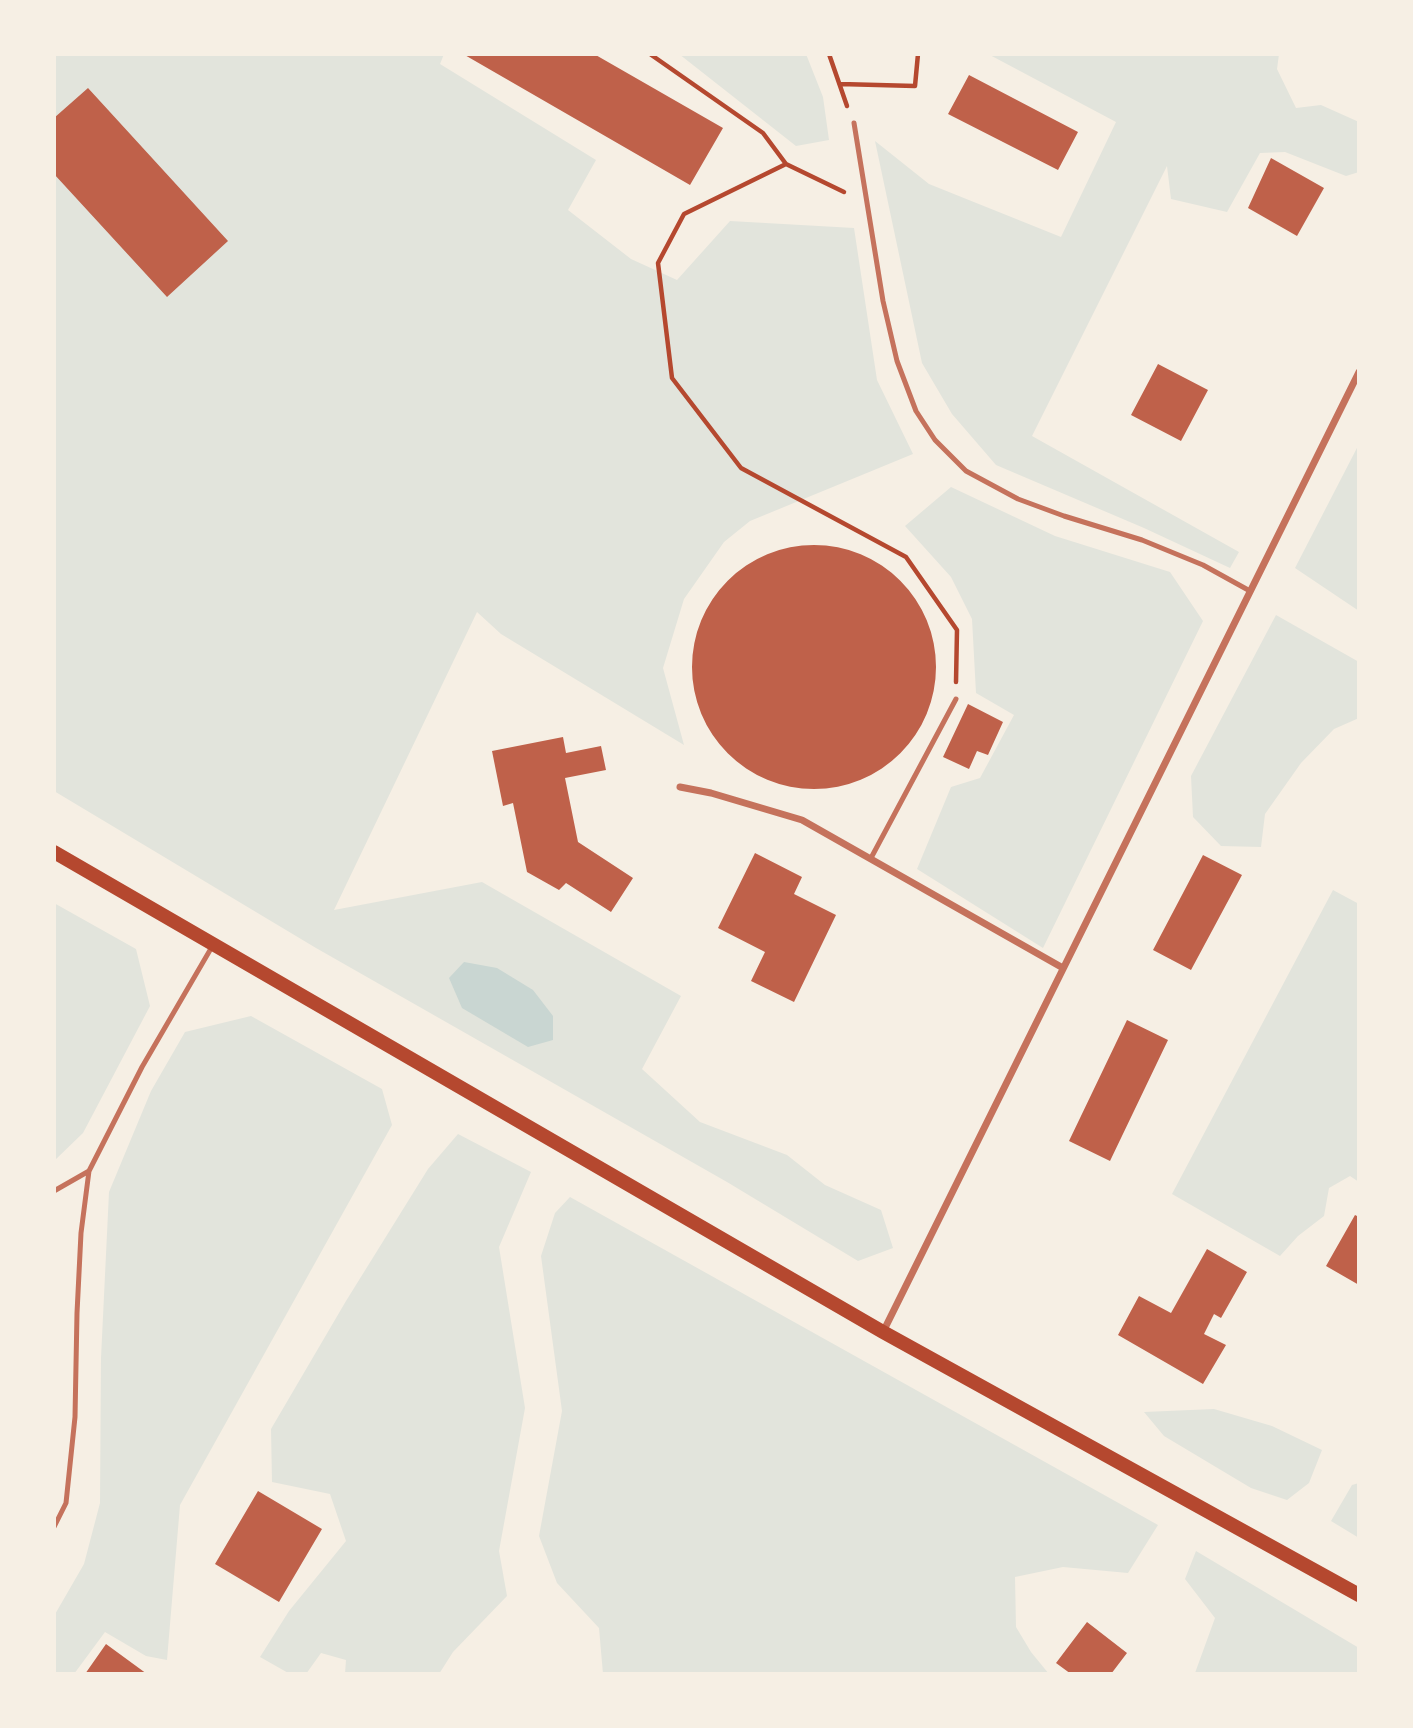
<!DOCTYPE html>
<style>
body{margin:0}
#map{position:relative;width:1413px;height:1728px;overflow:hidden;background:#f6efe4;font-family:Barlow,sans-serif}
canvas{display:block}
.frame{position:absolute;inset:0;border:56px solid #f6efe4;pointer-events:none}
</style>
<div id="map">
<canvas width="1413" height="1728"></canvas>
<div class="frame"></div>
</div>
<script>
const c = document.querySelector('canvas').getContext('2d');
c.lineJoin = 'round';
function fill(path, color) { c.fillStyle = color; c.fill(path, 'evenodd'); }
const poly = rows => new Path2D(rows.map(r => 'M' + r).join(''));
function strokePath(path, color, width, dash) { c.strokeStyle = color; c.lineWidth = width; c.lineCap = dash ? 'butt' : 'round'; c.setLineDash(dash || []); c.stroke(path); }
fill(poly([
 [54,54,444,54,440,64,596,160,568,210,631,259,677,280,730,221,854,228,877,380,913,454,750,521,724,542,684,599,663,668,684,745,501,634,477,612,334,910,482,882,681,996,642,1069,700,1122,787,1155,825,1185,881,1210,893,1248,858,1261,727,1182,316,948,54,791],
 [679,54,806,54,823,97,829,140,796,146],
 [988,54,1279,54,1277,69,1296,108,1321,105,1359,122,1359,172,1346,176,1285,152,1260,153,1227,212,1171,199,1167,166,1032,436,1239,552,1230,568,1144,528,996,465,952,414,922,363,875,141,929,184,1061,237,1116,122],
 [1359,444,1359,611,1295,568],
 [951,487,1055,536,1170,572,1203,621,1043,948,917,869,951,787,980,778,1014,715,976,693,972,619,951,577,905,526],
 [1276,615,1359,662,1359,718,1334,729,1301,763,1265,814,1261,847,1221,846,1193,817,1191,776],
 [1333,890,1359,904,1359,1182,1350,1176,1329,1188,1324,1216,1298,1236,1280,1256,1172,1194],
 [54,903,136,949,150,1006,83,1133,54,1161],
 [251,1016,382,1089,392,1125,180,1505,167,1660,146,1656,105,1632,74,1674,54,1674,54,1616,84,1564,100,1503,101,1358,109,1192,151,1091,185,1032],
 [458,1134,531,1172,499,1247,525,1408,499,1551,507,1596,453,1652,439,1674,345,1674,346,1660,321,1653,306,1674,290,1674,260,1657,289,1611,346,1541,330,1494,272,1482,271,1429,346,1301,428,1169],
 [570,1197,1158,1525,1128,1573,1063,1567,1015,1577,1016,1627,1031,1652,1049,1674,603,1674,599,1628,557,1583,539,1536,562,1411,541,1256,555,1213],
 [1214,1409,1272,1426,1322,1450,1309,1483,1287,1500,1251,1488,1164,1436,1144,1412],
 [1359,1483,1359,1538,1331,1521,1352,1485],
 [1196,1551,1359,1648,1359,1674,1196,1674,1195,1673,1215,1618,1185,1579]
]), '#e2e4dc');
fill(poly([
 [464,962,497,968,533,990,553,1016,553,1040,528,1047,462,1008,449,978]
]), '#c9d6d2');
fill(poly([
 [463,54,594,54,723,128,690,185],
 [969,75,1078,132,1058,170,948,114],
 [88,88,228,241,167,297,54,174,54,118],
 [1271,158,1324,188,1297,236,1248,208],
 [1158,364,1208,390,1181,441,1131,415],
 '692 667a122 122 0 1 1 244 0a122 122 0 1 1-244 0Z',
 [968,704,1003,722,988,755,977,751,969,769,943,757],
 [563,737,566,753,601,746,606,770,565,778,578,842,633,878,611,912,566,883,559,890,527,872,513,803,503,806,492,751],
 [755,853,802,877,794,894,836,915,794,1002,751,981,765,952,718,928],
 [1203,855,1242,875,1191,970,1153,950],
 [1127,1020,1168,1040,1110,1161,1069,1141],
 [1355,1215,1359,1217,1359,1285,1326,1266],
 [1207,1249,1247,1272,1221,1318,1214,1314,1204,1334,1226,1345,1203,1384,1118,1335,1139,1296,1171,1313],
 [258,1491,322,1529,279,1602,215,1564],
 [1087,1622,1127,1653,1111,1674,1071,1674,1056,1663],
 [106,1644,147,1674,85,1674]
]), '#bf614a');
strokePath(poly([
 [650,54,763,133,786,164,844,192],
 [829,54,847,106],
 [840,84,915,86,918,54],
 [786,164,684,214,658,263,672,378,741,468,906,557,957,630,956,682]
]), '#b5482f', 4.5);
strokePath(poly([
 [854,123,883,301,897,361,916,411,935,440,966,471,1018,499,1064,516,1142,540,1203,565,1250,591],
 [871,858,956,699],
 [54,1191,89,1171],
 [54,1527,66,1503,75,1417,77,1313,81,1233,89,1171,142,1067,213,945]
]), '#c5725c', 5);
strokePath(poly([
 [680,787,711,793,802,820,1063,968],
 [883,1332,1359,372]
]), '#c5725c', 7);
strokePath(poly([
 [54,852,883,1332,1359,1595]
]), '#b5482f', 14);
</script>
